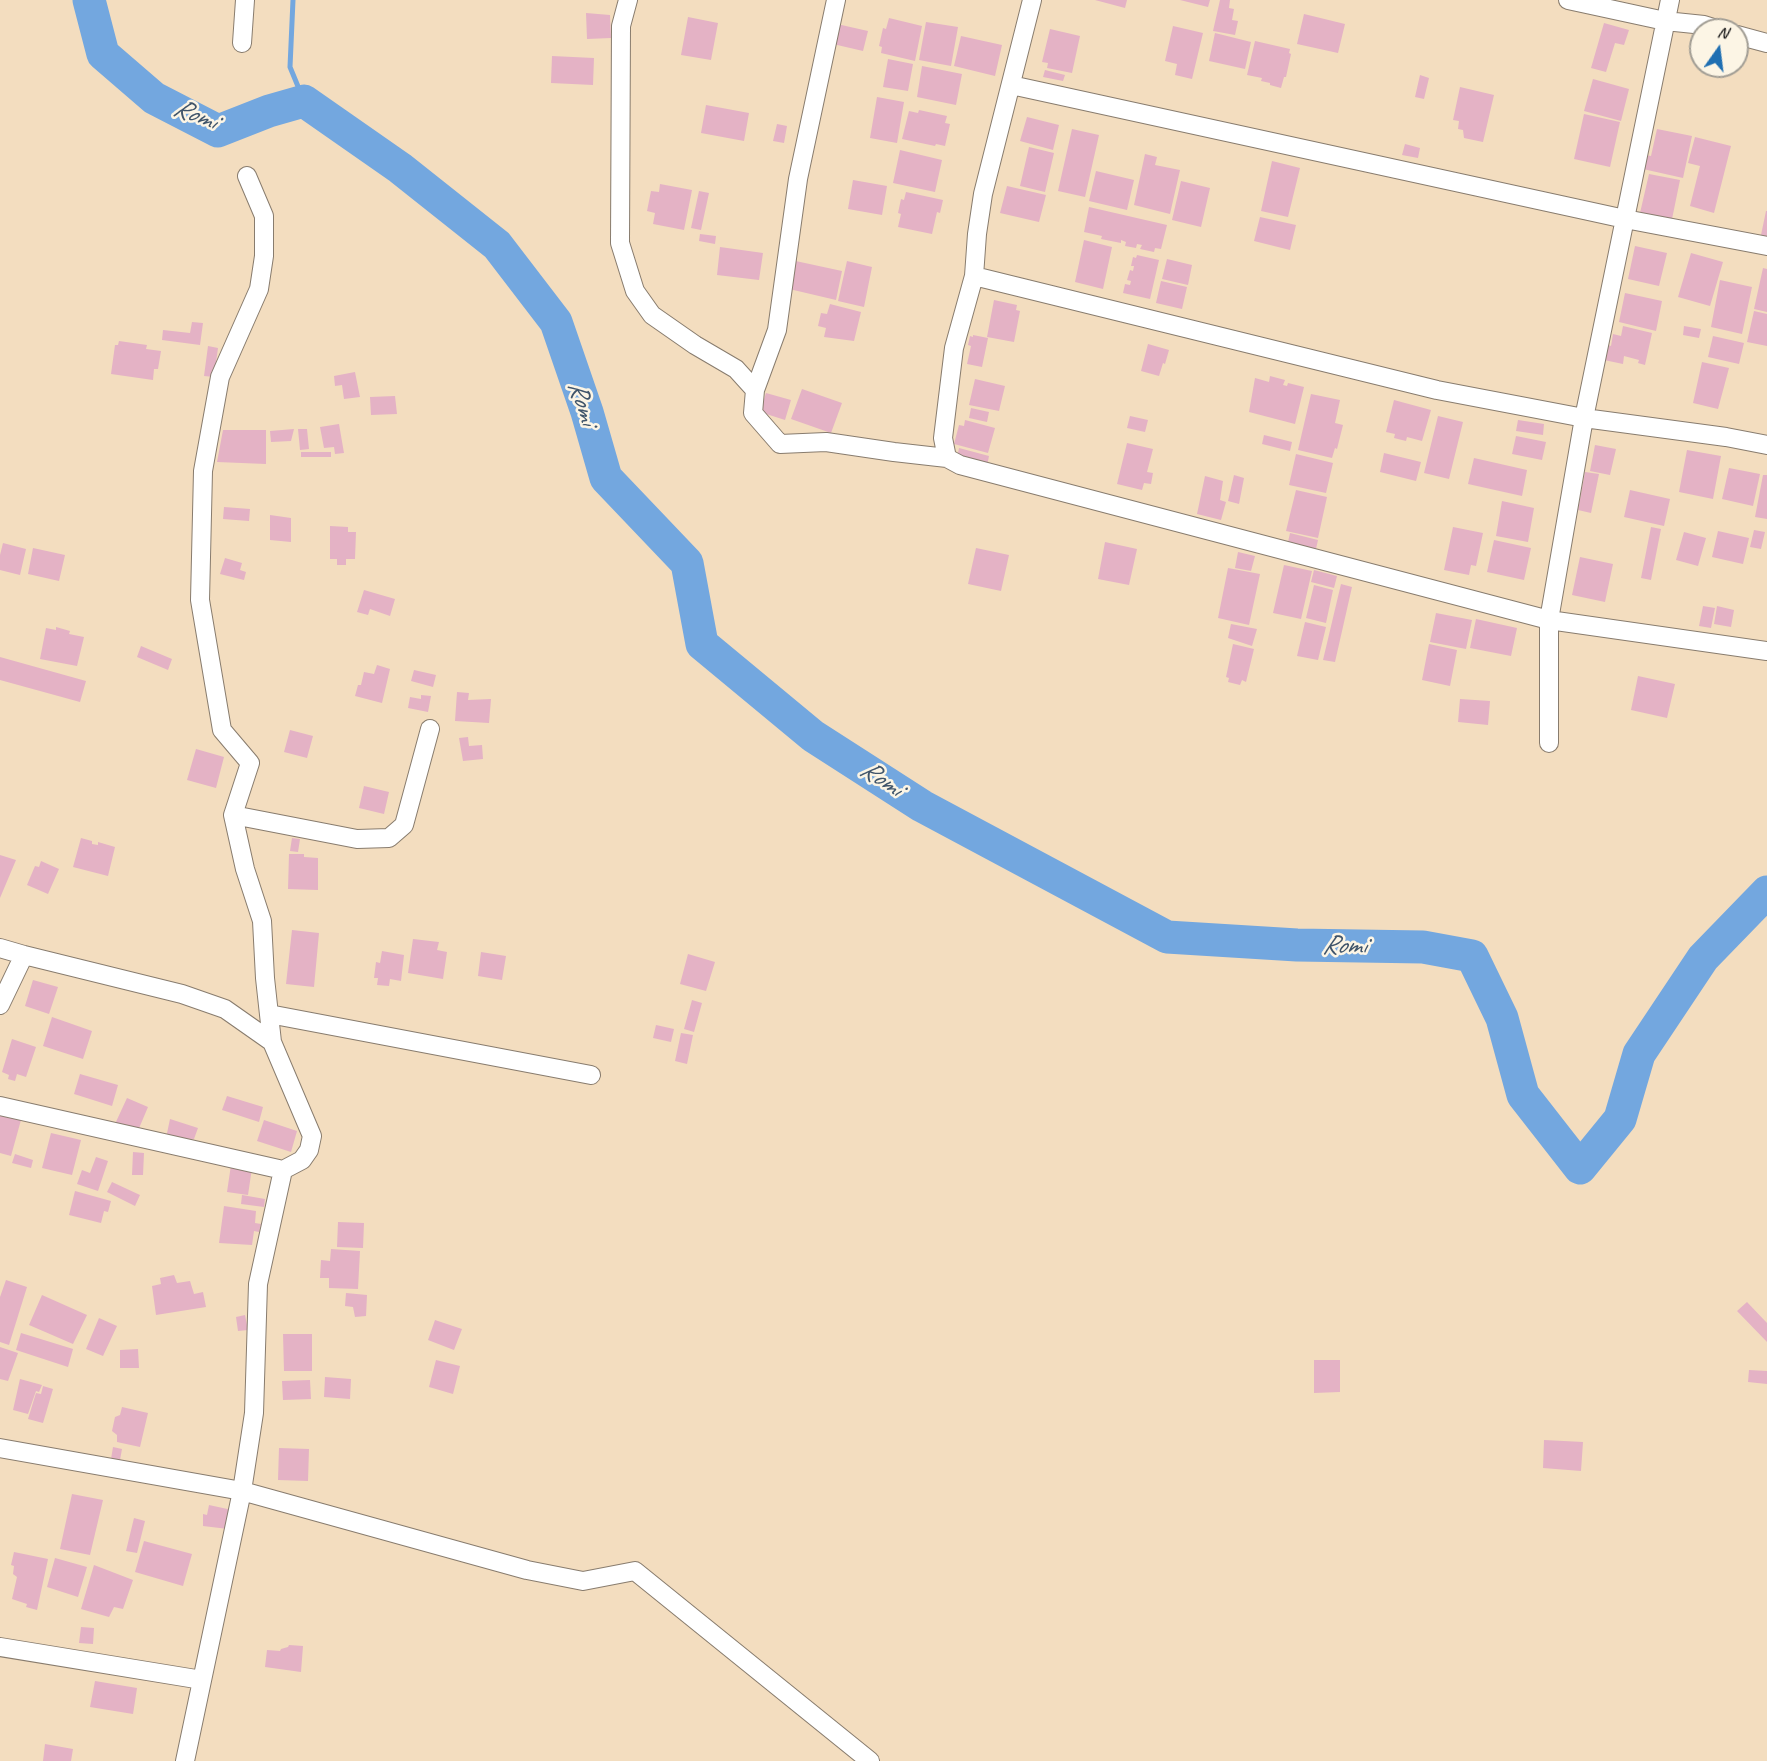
<!DOCTYPE html>
<style>
body{margin:0}
#map{position:relative;width:1767px;height:1761px;overflow:hidden;background:#f3ddbf;font-family:Caveat,sans-serif}
canvas{display:block}
.north{position:absolute;left:1689px;top:18px;width:60px;height:60px;box-sizing:border-box;background:#fcf5e5;border:2px solid #a29e95;border-radius:50%;rotate:14deg;font-size:16px;font-weight:700;line-height:24px;text-align:center;color:#1c1c1c}
.north::after{content:'';display:block;margin:auto;width:21px;height:27px;background:#1f6fb2;clip-path:polygon(50% 0,100% 100%,50% 72%,0 100%)}
</style>
<div id="map">
<canvas width="1767" height="1761"></canvas>
<div class="north">N</div>
</div>
<script>
const c = document.querySelector('canvas').getContext('2d');
c.lineJoin = 'round';
const poly = rows => new Path2D(rows.map(r => 'M' + r).join(''));
function strokePath(path, color, width, dash) { c.strokeStyle = color; c.lineWidth = width; c.lineCap = dash ? 'butt' : 'round'; c.setLineDash(dash || []); c.stroke(path); }
function fill(path, color) { c.fillStyle = color; c.fill(path, 'evenodd'); }
function label(font, color, halo, rows, align = 'center') {
  c.font = font + ' Caveat,sans-serif'; c.lineWidth = 5; c.setLineDash([]); c.textBaseline = 'middle'; c.strokeStyle = halo; c.fillStyle = color; for (const [text, x, y, turn = 0] of rows) {
    c.save(); c.translate(x, y); c.rotate((+turn || 0) * Math.PI / 180); c.textAlign = isNaN(turn) ? turn : align; if (halo) c.strokeText(text, 0, 0); c.fillText(text, 0, 0); c.restore();
  }
}
strokePath(poly([
 [293,0,290,67,304,101]
]), '#73a7df', 5);
strokePath(poly([
 [89,0,103,54,154,98,218,131,269,111,304,101,400,168,497,245,556,322,587,412,606,478,687,563,702,644,813,736,922,806,1167,937,1297,945,1423,947,1472,956,1502,1018,1523,1095,1580,1168,1620,1119,1639,1054,1703,958,1767,892]
]), '#73a7df', 33);
fill(poly([
 [1095,0,1127,0,1125,8],
 [1180,0,1210,0,1208,7],
 [1220,0,1230,0,1229,8,1234,9,1232,20,1238,21,1235,35,1213,31],
 [586,13,610,15,611,38,587,39],
 [1304,14,1345,24,1338,53,1297,44],
 [688,17,718,23,711,60,681,55],
 [889,18,922,26,915,61,881,53,882,47,879,46,883,28,886,29],
 [926,22,958,27,951,66,919,60],
 [1604,23,1629,30,1624,45,1615,43,1606,72,1591,68],
 [837,24,868,31,863,51,833,44],
 [1173,26,1203,33,1192,79,1175,75,1177,64,1165,61],
 [1050,29,1080,36,1072,73,1047,68,1048,63,1042,62],
 [1215,33,1251,42,1245,69,1209,61],
 [961,36,1002,45,995,76,954,66],
 [1255,41,1290,49,1289,53,1291,54,1286,77,1284,77,1281,88,1270,85,1270,83,1261,81,1262,78,1247,75],
 [552,56,594,58,593,85,551,83],
 [888,59,913,64,908,91,883,87],
 [922,66,962,74,956,105,917,97],
 [1045,70,1065,75,1063,81,1043,77],
 [1420,75,1429,78,1424,99,1415,97],
 [1593,79,1629,89,1621,121,1584,111],
 [1460,87,1494,95,1483,142,1464,138,1463,130,1458,129,1459,121,1453,120],
 [877,97,904,102,897,143,870,138],
 [706,105,749,113,744,141,701,133],
 [919,110,947,116,945,123,950,124,945,146,936,144,935,146,902,139,909,111,918,113],
 [1584,114,1620,122,1610,167,1574,159],
 [1027,117,1059,125,1053,150,1020,141],
 [777,124,787,126,784,143,773,141],
 [1072,129,1099,135,1085,197,1058,191],
 [1657,129,1692,136,1683,178,1643,169,1645,155,1651,156],
 [1695,137,1731,146,1714,213,1690,206,1700,166,1688,163],
 [1405,144,1420,148,1418,158,1402,155],
 [1029,147,1054,153,1045,192,1020,186],
 [900,150,942,160,935,192,893,183],
 [1145,154,1157,157,1155,165,1180,170,1170,214,1134,205],
 [1272,161,1300,168,1288,217,1261,211],
 [1096,171,1134,180,1127,210,1089,201],
 [1649,174,1680,180,1672,219,1640,213],
 [853,180,887,186,882,215,848,209],
 [1181,181,1210,188,1201,227,1172,220],
 [660,184,692,190,684,230,653,224,655,213,647,211,651,191,659,192],
 [1007,186,1046,195,1039,222,1000,213],
 [699,191,709,193,701,230,691,228],
 [906,192,943,200,940,213,937,212,932,234,898,227,901,214,898,213,901,199,904,200],
 [1089,207,1167,225,1161,249,1155,248,1154,252,1140,249,1142,245,1137,244,1136,248,1125,246,1126,242,1121,240,1121,243,1101,239,1102,236,1084,232],
 [1766,211,1767,211,1767,237,1761,235],
 [1260,217,1296,225,1290,250,1254,241],
 [700,234,716,236,715,244,699,241],
 [1084,240,1112,247,1103,289,1075,282],
 [1635,246,1667,253,1659,286,1628,279],
 [720,247,763,253,759,280,717,275],
 [1691,253,1723,262,1710,306,1678,297],
 [1137,255,1159,260,1150,299,1123,293,1125,284,1130,285,1131,281,1127,280,1130,270,1133,271,1134,266,1131,266,1133,257,1136,258],
 [1167,259,1192,265,1188,285,1162,279],
 [791,260,842,271,836,300,785,288],
 [847,261,872,267,864,307,838,301],
 [1763,268,1767,269,1767,312,1754,309],
 [1720,280,1752,287,1742,334,1711,327],
 [1161,281,1187,287,1182,309,1156,303],
 [1625,293,1662,301,1656,331,1619,322],
 [994,300,1017,305,1016,310,1020,311,1014,342,987,337],
 [830,304,861,312,854,341,824,337,826,328,818,326,821,313,827,314],
 [1754,311,1767,314,1767,346,1747,342],
 [192,322,203,323,200,345,162,340,163,330,190,333],
 [1623,326,1652,333,1645,365,1638,363,1639,360,1624,356,1623,364,1604,360,1608,345,1611,346,1613,334,1621,336],
 [1684,326,1701,329,1699,338,1683,335],
 [973,335,988,338,982,367,967,364,971,346,968,345,970,336,973,337],
 [1713,336,1744,343,1739,364,1708,357],
 [119,341,147,345,146,349,161,351,158,369,154,369,153,380,111,374,115,345,118,345],
 [1148,344,1169,350,1165,364,1163,363,1159,376,1141,371],
 [208,346,218,348,214,377,204,376],
 [1702,362,1729,368,1718,409,1693,403],
 [355,372,360,397,344,399,342,385,335,386,334,376],
 [1270,376,1285,380,1283,385,1287,386,1288,383,1304,387,1295,424,1249,412,1255,378,1269,382],
 [975,379,1005,386,999,411,969,405],
 [802,389,842,403,831,433,791,419],
 [766,393,791,400,785,420,760,412],
 [1311,394,1340,400,1335,423,1343,425,1337,449,1335,448,1332,458,1298,450],
 [395,396,397,414,371,415,370,397],
 [1394,400,1431,410,1422,441,1407,437,1406,441,1394,438,1395,434,1386,432],
 [971,408,989,412,987,422,969,418],
 [1130,416,1148,420,1145,432,1127,428],
 [1438,416,1463,422,1449,479,1424,473],
 [965,420,995,428,988,453,954,444,959,425,964,426],
 [1518,420,1544,424,1543,435,1516,431],
 [339,424,344,453,335,454,334,447,324,448,320,427],
 [294,429,291,441,271,442,270,431],
 [298,429,307,429,309,449,300,450],
 [223,430,266,430,266,464,217,462],
 [1264,435,1292,442,1290,451,1262,444],
 [1516,436,1546,442,1542,460,1512,454],
 [1127,443,1153,449,1147,472,1153,473,1151,484,1144,483,1142,490,1117,484],
 [1595,445,1616,449,1610,475,1590,471],
 [959,448,989,456,987,466,957,458],
 [1687,450,1721,456,1713,499,1679,492],
 [301,452,331,452,331,457,301,457],
 [1384,453,1421,462,1416,481,1380,472],
 [1296,454,1333,463,1326,493,1289,485],
 [1474,458,1527,470,1522,496,1468,484],
 [1729,468,1760,474,1753,506,1722,499],
 [1585,472,1599,474,1591,513,1578,510],
 [1234,475,1244,478,1239,504,1228,501],
 [1763,475,1767,475,1767,519,1755,517],
 [1205,476,1223,481,1220,500,1226,502,1221,520,1197,514],
 [1296,490,1327,497,1318,538,1286,531],
 [1630,490,1670,499,1664,526,1624,517],
 [1502,501,1534,508,1528,542,1496,536],
 [224,507,250,509,249,521,223,519],
 [270,515,291,518,291,542,270,540],
 [330,526,348,527,348,532,356,532,355,559,346,559,346,565,337,565,337,559,330,559],
 [1453,527,1483,533,1476,566,1471,565,1469,575,1444,570],
 [1651,527,1661,529,1651,580,1641,578],
 [1754,530,1765,532,1761,549,1750,547],
 [1718,531,1749,538,1743,564,1712,557],
 [1684,532,1706,538,1698,566,1676,560],
 [1290,533,1318,540,1316,549,1288,542],
 [1494,540,1531,548,1524,580,1487,572],
 [1105,542,1137,549,1129,585,1098,579],
 [3,543,26,549,20,575,0,570,0,555],
 [33,548,65,555,59,581,28,574],
 [976,548,1009,555,1001,591,968,584],
 [1238,552,1255,556,1251,571,1235,568],
 [1580,557,1613,564,1605,602,1572,595],
 [225,558,242,563,240,570,246,572,244,580,220,574],
 [1284,565,1312,571,1301,619,1273,613],
 [1228,568,1260,574,1249,625,1218,618],
 [1314,570,1337,576,1334,588,1311,582],
 [1341,584,1352,587,1335,662,1323,660],
 [1314,585,1333,590,1326,623,1306,618],
 [364,590,395,599,390,616,370,609,368,615,357,612],
 [1703,606,1715,608,1711,628,1699,626],
 [1717,606,1734,610,1731,627,1714,624],
 [1436,613,1472,620,1466,649,1430,642],
 [1476,619,1517,628,1511,656,1470,648],
 [1305,622,1326,627,1318,660,1297,656],
 [1231,624,1257,629,1252,646,1228,638],
 [56,627,70,631,69,634,84,637,77,666,40,659,46,628,56,630],
 [1233,644,1254,649,1246,682,1242,680,1240,685,1228,682,1229,678,1226,677],
 [1429,644,1457,650,1450,686,1422,680],
 [141,646,172,659,168,670,137,657],
 [0,657,86,681,80,702,0,680],
 [377,665,390,669,382,703,355,696,358,685,361,685,364,672,374,674],
 [414,670,436,675,433,687,411,681],
 [1638,676,1675,684,1667,718,1631,710],
 [457,692,469,693,468,700,491,699,489,723,455,721],
 [421,695,431,696,428,712,408,708,410,697,421,699],
 [1460,699,1490,701,1488,725,1458,722],
 [290,730,313,736,307,758,284,752],
 [468,737,469,746,482,745,483,759,463,761,459,738],
 [196,749,224,757,216,788,187,780],
 [364,786,389,792,384,814,359,808],
 [81,838,92,841,92,844,98,845,98,842,115,847,108,876,73,867],
 [292,838,300,839,298,852,290,851],
 [289,854,304,854,304,857,318,858,318,890,288,889],
 [0,855,16,860,0,898],
 [41,861,59,869,48,894,27,885,35,866,39,867],
 [292,930,319,933,314,987,286,984],
 [413,939,439,942,437,950,447,952,443,979,408,973],
 [382,951,404,955,401,981,390,979,389,986,377,985,378,978,374,978,376,962,380,963],
 [481,952,506,956,502,980,478,976],
 [688,954,715,962,706,991,680,984],
 [33,980,58,987,49,1014,25,1006],
 [692,1000,702,1003,694,1032,684,1029],
 [52,1017,92,1031,83,1059,43,1046],
 [656,1025,674,1029,671,1042,653,1038],
 [681,1033,693,1035,687,1064,675,1061],
 [12,1039,36,1047,26,1077,17,1074,15,1081,8,1079,9,1075,2,1072],
 [80,1074,118,1085,112,1106,74,1094],
 [227,1096,263,1107,259,1122,222,1110],
 [127,1098,148,1107,137,1133,115,1124],
 [0,1115,21,1120,11,1156,0,1153],
 [170,1119,198,1128,194,1139,166,1138],
 [264,1120,297,1131,291,1152,257,1141],
 [51,1133,81,1140,72,1175,42,1168],
 [133,1152,144,1153,143,1175,132,1175],
 [15,1154,33,1160,31,1168,12,1163],
 [96,1157,108,1161,98,1191,77,1184,82,1170,90,1173],
 [231,1165,252,1168,248,1195,227,1192],
 [112,1182,140,1195,135,1206,107,1192],
 [75,1191,111,1201,108,1212,104,1211,101,1223,69,1215],
 [242,1195,265,1199,264,1207,241,1204],
 [224,1206,256,1211,255,1223,261,1224,259,1232,254,1231,252,1245,219,1243],
 [338,1222,364,1223,363,1248,337,1247],
 [331,1249,360,1251,358,1289,329,1288,329,1278,320,1278,321,1260,330,1261],
 [174,1275,177,1283,190,1281,194,1294,203,1292,206,1307,156,1315,152,1286,161,1284,160,1278],
 [6,1280,27,1287,9,1345,0,1342,0,1297],
 [346,1293,367,1295,366,1316,355,1317,353,1307,345,1306],
 [42,1295,87,1315,73,1344,29,1325],
 [1747,1302,1767,1323,1767,1342,1737,1311],
 [245,1315,248,1330,238,1331,236,1317],
 [99,1318,117,1326,103,1356,86,1349],
 [435,1320,462,1329,454,1350,428,1340],
 [21,1333,73,1349,68,1367,16,1350],
 [283,1334,312,1334,312,1371,284,1371],
 [0,1347,18,1353,8,1381,0,1379],
 [138,1349,139,1368,120,1368,120,1350],
 [436,1360,460,1366,453,1394,429,1387],
 [1314,1360,1340,1360,1340,1392,1314,1393],
 [1749,1370,1767,1371,1767,1384,1748,1382],
 [325,1377,351,1379,350,1399,324,1397],
 [20,1379,42,1385,39,1392,36,1391,28,1414,13,1410],
 [310,1380,311,1399,283,1400,282,1381],
 [43,1386,53,1389,43,1423,28,1419,36,1393,41,1394],
 [122,1407,148,1413,140,1447,117,1442,117,1435,112,1431,115,1417,120,1415],
 [1544,1440,1583,1442,1581,1471,1543,1468],
 [113,1447,122,1449,120,1460,111,1459],
 [279,1448,309,1449,308,1481,278,1480],
 [72,1494,103,1500,90,1555,60,1549],
 [209,1505,232,1510,228,1529,203,1526,203,1514,207,1515],
 [134,1518,145,1521,137,1553,126,1551],
 [144,1541,192,1554,183,1586,135,1572],
 [14,1552,48,1559,37,1610,26,1607,27,1604,12,1599,17,1577,13,1574,14,1566,11,1565],
 [55,1558,87,1567,78,1597,47,1587],
 [94,1565,133,1580,123,1609,114,1607,109,1617,81,1609],
 [81,1627,94,1628,93,1644,79,1643],
 [289,1645,303,1646,301,1672,265,1667,267,1650,280,1651,281,1649,288,1647],
 [95,1681,137,1688,133,1714,90,1707],
 [45,1744,73,1749,71,1761,43,1761]
]), '#e4b2c5');
const street = poly([
 [628,0,621,26,620,243,635,291,652,315,695,345,736,369,755,390],
 [836,0,798,179,777,330,755,390,753,413,780,444,826,442,894,452,947,458,960,465,1549,620,1767,651],
 [1568,0,1665,21,1704,25,1720,30],
 [1737,35,1767,43],
 [242,43,245,0],
 [1011,85,1625,219,1767,246],
 [974,276,1437,390,1584,418,1726,437,1767,445],
 [947,458,943,438,954,348,974,276,977,234,983,194,1032,0],
 [1549,743,1549,620,1584,418,1670,0],
 [233,815,357,839,389,838,404,825,430,729],
 [0,948,24,955,182,994,225,1009,272,1042],
 [0,1005,24,955],
 [269,1014,591,1075],
 [0,1106,283,1170],
 [0,1448,242,1491,527,1570,583,1581,635,1571,870,1761],
 [0,1647,202,1680],
 [185,1761,242,1491,254,1413,258,1284,283,1170,302,1160,309,1150,312,1136,272,1042,265,978,262,921,245,869,233,815,250,763,222,730,200,600,203,471,220,377,259,289,264,256,264,216,247,176]
]);
strokePath(street, '#887c6e', 20);
strokePath(street, '#fff', 18);
label('italic 27px', '#3f546a', '#fcf5e5', [
 ["Romi",195,115,21],
 ["Romi",582,403,72],
 ["Romi",881,779,33],
 ["Romi",1344,946,1]
]);
</script>
